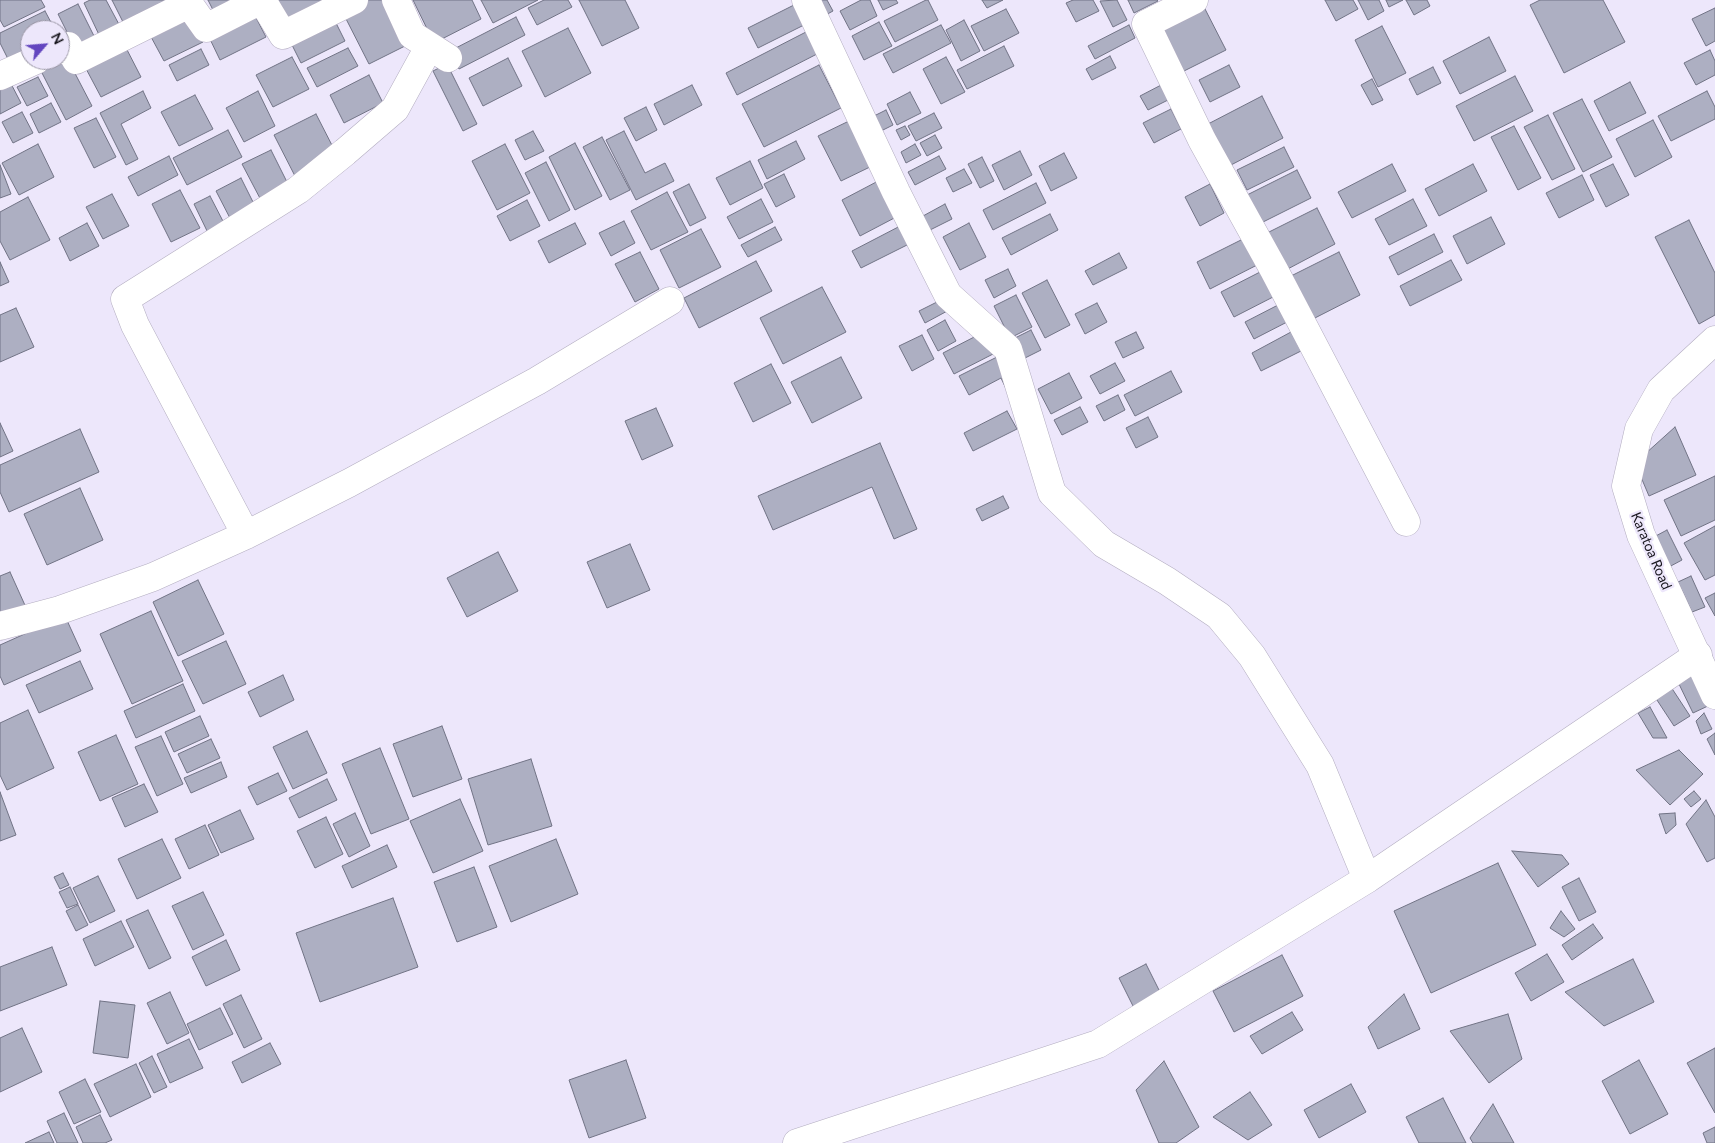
<!DOCTYPE html>
<style>
body{margin:0}
#map{position:relative;width:1715px;height:1143px;overflow:hidden;background:#ede7fb;font-family:Lato,sans-serif}
canvas{display:block}
.north{position:absolute;left:20px;top:20px;width:50px;height:50px;box-sizing:border-box;background:#ede7fb;border:1px solid #9894a3;border-radius:50%;rotate:63deg;font-size:14px;font-weight:700;line-height:20px;text-align:center;color:#19171e}
.north::after{content:'';display:block;margin:auto;width:18px;height:22px;background:#6346bf;clip-path:polygon(50% 0,100% 100%,50% 72%,0 100%)}
</style>
<div id="map">
<canvas width="1715" height="1143"></canvas>
<div class="north">N</div>
</div>
<script>
const c = document.querySelector('canvas').getContext('2d');
c.lineJoin = 'round';
function fill(path, color) { c.fillStyle = color; c.fill(path, 'evenodd'); }
const poly = rows => new Path2D(rows.map(r => 'M' + r).join(''));
function strokePath(path, color, width, dash) { c.strokeStyle = color; c.lineWidth = width; c.lineCap = dash ? 'butt' : 'round'; c.setLineDash(dash || []); c.stroke(path); }
function label(font, color, halo, rows, align = 'center') {
  c.font = font + ' Lato,sans-serif'; c.lineWidth = 4.5; c.setLineDash([]); c.textBaseline = 'middle'; c.strokeStyle = halo; c.fillStyle = color; for (const [text, x, y, turn = 0] of rows) {
    c.save(); c.translate(x, y); c.rotate((+turn || 0) * Math.PI / 180); c.textAlign = isNaN(turn) ? turn : align; if (halo) c.strokeText(text, 0, 0); c.fillText(text, 0, 0); c.restore();
  }
}
const building = poly([
 [0,0,41,0,45,7,4,27,0,20,0,0],
 [90,0,106,0,122,30,101,39,84,3,90,0],
 [112,0,171,0,125,26,112,0],
 [208,0,248,0,216,16,208,0],
 [270,0,327,0,284,26,270,0],
 [364,0,384,0,407,45,369,64,342,11,364,0],
 [413,0,472,0,481,19,434,43,413,0],
 [481,0,538,0,493,23,481,0],
 [544,0,568,0,572,7,537,25,528,8,544,0],
 [579,0,625,0,639,28,602,46,579,0],
 [811,0,827,0,833,11,820,18,811,0],
 [861,0,870,0,877,16,850,30,840,11,861,0],
 [878,0,896,0,898,3,883,10,878,0],
 [926,0,928,0,938,20,895,42,884,21,926,0],
 [982,0,1003,0,987,8,982,0],
 [1073,0,1093,0,1099,11,1076,22,1066,3,1073,0],
 [1117,0,1127,20,1113,27,1100,1,1117,0],
 [1128,0,1157,0,1158,1,1134,13,1128,0],
 [1325,0,1353,0,1358,9,1336,21,1325,0],
 [1358,0,1379,0,1384,11,1368,20,1358,0],
 [1386,0,1403,0,1389,7,1386,0],
 [1406,0,1427,0,1430,6,1414,15,1406,0],
 [1540,0,1603,0,1625,42,1564,73,1530,5,1540,0],
 [798,3,808,23,758,48,748,28,798,3],
 [78,4,97,42,77,52,58,14,78,4],
 [1204,7,1226,50,1182,72,1161,29,1204,7],
 [1715,8,1715,41,1706,46,1692,19,1715,8],
 [1006,9,1019,33,984,51,971,26,1006,9],
 [45,11,55,30,30,30,30,58,12,67,0,43,0,33,45,11],
 [253,12,266,37,220,60,208,35,253,12],
 [189,15,203,42,164,61,150,35,189,15],
 [516,17,525,35,459,69,450,51,516,17],
 [334,19,345,41,301,63,290,41,334,19],
 [964,20,980,51,961,61,946,30,964,20],
 [879,22,892,46,864,60,852,36,879,22],
 [941,25,951,43,893,73,883,54,941,25],
 [1129,25,1135,38,1095,59,1088,46,1129,25],
 [1382,26,1406,73,1378,87,1355,40,1382,26],
 [568,28,591,73,545,97,522,51,568,28],
 [806,32,817,54,737,95,726,73,806,32],
 [1489,37,1506,71,1460,94,1443,61,1489,37],
 [123,42,141,77,101,97,83,63,123,42],
 [1004,46,1014,66,967,89,957,70,1004,46],
 [348,48,358,66,317,87,307,68,348,48],
 [201,49,209,65,177,81,169,65,201,49],
 [1710,50,1715,61,1715,75,1696,85,1684,63,1710,50],
 [1110,56,1116,68,1092,80,1086,69,1110,56],
 [292,57,309,89,273,107,256,75,292,57],
 [946,57,965,92,941,104,923,69,946,57],
 [67,58,92,106,66,120,41,71,67,58],
 [508,58,522,86,483,106,469,78,508,58],
 [447,64,477,124,463,131,433,71,447,64],
 [819,65,841,108,764,147,742,104,819,65],
 [1229,65,1240,87,1210,102,1199,80,1229,65],
 [1433,67,1441,83,1417,95,1409,79,1433,67],
 [369,75,383,103,344,123,330,95,369,75],
 [7,76,21,103,0,114,0,80,7,76],
 [1515,76,1533,111,1474,141,1456,106,1515,76],
 [38,77,48,96,27,106,17,87,38,77],
 [1372,79,1383,100,1372,105,1361,85,1372,79],
 [1630,82,1646,113,1609,131,1594,101,1630,82],
 [1165,83,1172,98,1148,110,1140,96,1165,83],
 [692,85,702,105,664,125,654,104,692,85],
 [143,91,151,108,121,124,138,159,126,165,100,113,143,91],
 [258,91,275,126,244,142,226,108,258,91],
 [1707,91,1715,107,1715,119,1671,141,1658,116,1707,91],
 [910,92,921,113,897,125,887,104,910,92],
 [195,95,213,129,179,146,161,112,195,95],
 [1262,96,1283,138,1229,166,1208,124,1262,96],
 [1582,99,1612,157,1583,172,1553,113,1582,99],
 [51,103,61,122,39,133,30,114,51,103],
 [646,107,657,130,636,141,624,118,646,107],
 [1171,109,1181,129,1154,143,1143,123,1171,109],
 [886,110,893,125,873,135,866,120,886,110],
 [22,112,33,133,13,143,2,122,22,112],
 [934,113,942,128,916,141,908,126,934,113],
 [316,114,338,157,296,178,274,135,316,114],
 [1548,115,1575,169,1552,180,1524,127,1548,115],
 [96,118,116,157,94,168,74,128,96,118],
 [1653,120,1672,157,1635,177,1616,139,1653,120],
 [849,121,872,166,841,181,818,136,849,121],
 [905,126,910,135,901,140,896,130,905,126],
 [1514,126,1541,178,1518,190,1491,137,1514,126],
 [228,130,242,157,187,185,173,158,228,130],
 [533,131,544,151,525,160,515,140,533,131],
 [624,131,645,173,665,163,674,181,636,200,606,140,624,131],
 [935,135,942,148,927,156,920,143,935,135],
 [602,137,630,190,610,200,583,147,602,137],
 [796,141,805,159,767,179,758,160,796,141],
 [575,143,602,196,575,210,549,157,575,143],
 [38,144,54,177,19,195,2,163,38,144],
 [505,144,530,193,497,210,472,161,505,144],
 [915,144,921,155,906,163,901,152,915,144],
 [1284,147,1294,167,1247,190,1237,170,1284,147],
 [271,150,291,190,263,204,242,164,271,150],
 [1020,151,1032,175,1004,190,992,165,1020,151],
 [1064,153,1077,178,1051,191,1039,166,1064,153],
 [169,156,178,175,138,196,128,177,169,156],
 [939,156,946,169,915,185,908,172,939,156],
 [982,157,994,181,980,188,968,164,982,157],
 [750,161,763,188,730,205,716,178,750,161],
 [546,162,570,210,549,221,525,173,546,162],
 [1392,164,1406,191,1352,218,1338,192,1392,164],
 [1473,164,1487,191,1439,216,1425,189,1473,164],
 [1613,164,1629,195,1606,207,1590,175,1613,164],
 [0,165,11,194,0,198,0,165],
 [964,169,972,183,953,192,946,178,964,169],
 [1297,170,1311,198,1259,224,1245,196,1297,170],
 [784,174,795,197,776,207,764,184,784,174],
 [1582,175,1594,200,1559,218,1546,193,1582,175],
 [241,178,257,210,232,222,216,191,241,178],
 [882,179,900,215,860,236,842,200,882,179],
 [1036,183,1046,203,993,230,983,210,1036,183],
 [689,184,706,218,690,226,673,192,689,184],
 [1210,184,1224,213,1200,226,1185,197,1210,184],
 [180,190,200,228,171,242,152,204,180,190],
 [667,192,688,232,651,250,631,211,667,192],
 [112,194,129,226,103,239,86,207,112,194],
 [210,196,226,227,209,235,194,204,210,196],
 [28,197,50,240,10,260,0,241,0,212,28,197],
 [761,199,773,222,739,239,727,217,761,199],
 [1413,199,1427,226,1389,245,1375,219,1413,199],
 [527,200,540,226,510,241,497,216,527,200],
 [945,204,952,219,930,230,923,216,945,204],
 [1317,208,1335,244,1282,272,1263,235,1317,208],
 [1050,214,1058,230,1011,255,1002,238,1050,214],
 [1491,217,1505,244,1467,264,1453,236,1491,217],
 [1689,220,1715,273,1715,315,1699,324,1655,237,1689,220],
 [624,221,635,243,611,256,599,233,624,221],
 [87,223,99,246,70,261,59,238,87,223],
 [575,223,586,244,549,263,538,241,575,223],
 [969,223,986,257,960,270,943,237,969,223],
 [904,224,913,242,861,268,852,251,904,224],
 [775,227,782,240,748,257,741,245,775,227],
 [701,229,721,267,679,288,660,250,701,229],
 [1434,234,1443,252,1398,275,1389,257,1434,234],
 [1247,237,1261,263,1210,289,1197,262,1247,237],
 [640,252,659,289,635,302,615,264,640,252],
 [1339,252,1360,295,1309,321,1287,278,1339,252],
 [1119,253,1127,268,1093,285,1085,271,1119,253],
 [1451,260,1462,280,1410,306,1400,286,1451,260],
 [756,261,772,291,699,328,684,298,756,261],
 [0,262,9,282,0,286,0,262],
 [1008,269,1016,286,994,298,985,280,1008,269],
 [1262,271,1275,296,1234,317,1221,292,1262,271],
 [1047,280,1070,325,1045,338,1022,293,1047,280],
 [822,287,846,332,783,364,760,318,822,287],
 [1016,295,1032,327,1010,338,994,306,1016,295],
 [945,298,951,309,925,323,919,311,945,298],
 [1097,303,1107,322,1085,334,1075,314,1097,303],
 [1280,304,1289,321,1254,339,1245,322,1280,304],
 [16,308,34,347,0,362,0,315,16,308],
 [945,320,956,341,938,351,927,330,945,320],
 [1031,330,1041,350,1025,358,1015,338,1031,330],
 [984,332,995,353,954,374,943,353,984,332],
 [1136,332,1144,348,1123,358,1115,342,1136,332],
 [1291,332,1301,351,1261,371,1252,353,1291,332],
 [922,335,934,359,912,371,899,346,922,335],
 [1003,354,1008,393,1001,378,969,395,959,376,1003,354],
 [841,357,862,398,812,423,791,382,841,357],
 [1115,363,1125,381,1100,394,1090,376,1115,363],
 [771,364,791,403,753,422,734,383,771,364],
 [1171,371,1182,392,1135,416,1124,395,1171,371],
 [1069,373,1082,398,1051,414,1038,389,1069,373],
 [1118,395,1125,410,1104,421,1096,406,1118,395],
 [1080,407,1088,422,1062,435,1054,420,1080,407],
 [656,408,673,446,642,460,625,421,656,408],
 [1007,411,1017,429,973,451,964,433,1007,411],
 [1148,417,1158,437,1136,448,1126,428,1148,417],
 [0,423,13,451,0,457,0,423],
 [1675,427,1696,475,1649,496,1635,463,1675,427],
 [80,429,99,472,9,512,0,492,0,465,80,429],
 [880,443,917,529,894,539,872,487,773,530,758,496,880,443],
 [1715,476,1715,520,1681,536,1664,500,1715,476],
 [80,488,103,540,47,565,24,514,80,488],
 [1003,496,1009,508,982,521,976,509,1003,496],
 [1715,526,1715,575,1705,580,1684,543,1715,526],
 [1667,530,1682,560,1667,568,1652,538,1667,530],
 [630,544,650,590,607,608,587,562,630,544],
 [498,552,518,591,467,617,447,578,498,552],
 [10,572,33,623,0,638,0,576,10,572],
 [1691,576,1705,607,1692,612,1678,582,1691,576],
 [198,580,224,634,178,656,153,602,198,580],
 [1715,593,1715,616,1705,598,1715,593],
 [151,611,183,681,132,704,100,634,151,611],
 [65,616,81,651,4,685,0,676,0,645,65,616],
 [226,641,246,684,203,704,182,661,226,641],
 [80,661,93,689,39,713,26,685,80,661],
 [1691,667,1710,705,1693,713,1678,682,1691,667],
 [283,675,294,700,260,717,248,692,283,675],
 [183,684,195,711,136,738,124,711,183,684],
 [1671,687,1690,716,1674,726,1655,697,1671,687],
 [1650,707,1667,738,1653,738,1638,713,1650,707],
 [28,710,54,768,7,790,0,775,0,723,28,710],
 [1704,713,1712,729,1701,734,1696,721,1704,713],
 [200,716,209,736,174,752,165,732,200,716],
 [442,726,462,779,413,797,393,744,442,726],
 [307,731,327,773,293,789,273,747,307,731],
 [1715,733,1715,755,1707,739,1715,733],
 [116,735,138,784,100,801,78,752,116,735],
 [161,736,183,784,157,796,135,747,161,736],
 [211,739,220,758,187,773,178,754,211,739],
 [380,748,409,819,371,834,342,764,380,748],
 [1679,750,1703,774,1670,805,1636,770,1679,750],
 [531,759,552,826,488,845,468,779,531,759],
 [221,762,227,777,191,793,184,778,221,762],
 [278,773,287,791,257,805,248,787,278,773],
 [327,779,337,800,299,818,289,798,327,779],
 [144,784,158,812,125,827,112,798,144,784],
 [1694,791,1701,799,1691,807,1684,799,1694,791],
 [0,792,16,835,0,841,0,792],
 [460,799,483,851,433,873,410,821,460,799],
 [1706,800,1715,817,1715,858,1707,862,1686,824,1706,800],
 [240,810,254,839,221,853,208,825,240,810],
 [355,813,370,846,349,857,333,824,355,813],
 [1675,813,1676,825,1666,834,1659,814,1675,813],
 [326,817,343,854,315,868,297,831,326,817],
 [205,825,219,855,189,869,175,839,205,825],
 [162,839,181,878,137,899,118,859,162,839],
 [556,839,578,894,511,922,489,866,556,839],
 [387,845,397,867,352,888,342,866,387,845],
 [1512,851,1562,855,1569,864,1538,887,1512,851],
 [1498,863,1536,945,1431,993,1394,911,1498,863],
 [474,867,497,927,457,942,434,882,474,867],
 [63,873,69,885,60,889,54,877,63,873],
 [98,876,115,911,90,923,73,888,98,876],
 [1579,878,1596,912,1579,921,1562,887,1579,878],
 [70,887,78,904,67,908,59,892,70,887],
 [203,892,224,935,193,950,172,906,203,892],
 [393,898,418,967,320,1002,296,933,393,898],
 [78,905,88,925,76,931,66,911,78,905],
 [148,910,171,958,149,969,126,920,148,910],
 [1561,911,1575,929,1564,937,1550,928,1561,911],
 [121,921,134,947,95,966,83,939,121,921],
 [1593,924,1603,938,1572,960,1562,945,1593,924],
 [226,940,240,970,206,986,192,957,226,940],
 [52,947,67,985,0,1011,0,967,52,947],
 [1547,954,1564,982,1531,1001,1515,973,1547,954],
 [1282,955,1303,996,1234,1032,1213,991,1282,955],
 [1633,959,1654,1002,1604,1026,1565,992,1633,959],
 [1146,964,1161,994,1134,1008,1119,978,1146,964],
 [170,992,189,1033,167,1044,147,1003,170,992],
 [1404,994,1420,1029,1378,1049,1368,1027,1404,994],
 [241,995,262,1039,244,1048,223,1004,241,995],
 [100,1001,135,1005,128,1058,93,1053,100,1001],
 [220,1008,233,1034,199,1050,187,1024,220,1008],
 [1292,1012,1303,1030,1262,1054,1250,1036,1292,1012],
 [1508,1014,1522,1059,1489,1083,1450,1031,1508,1014],
 [22,1028,42,1072,0,1092,0,1038,22,1028],
 [189,1039,203,1068,170,1083,157,1054,189,1039],
 [270,1043,281,1064,242,1083,232,1062,270,1043],
 [1715,1048,1715,1113,1687,1063,1715,1048],
 [152,1056,167,1087,154,1093,139,1063,152,1056],
 [626,1060,646,1118,589,1138,569,1080,626,1060],
 [1639,1060,1668,1114,1630,1134,1602,1081,1639,1060],
 [1164,1061,1199,1127,1176,1143,1159,1143,1136,1090,1164,1061],
 [136,1064,151,1097,110,1117,94,1084,136,1064],
 [85,1079,101,1112,74,1124,59,1092,85,1079],
 [1351,1084,1366,1112,1319,1138,1304,1110,1351,1084],
 [1250,1092,1272,1125,1248,1140,1213,1117,1250,1092],
 [1443,1098,1466,1143,1419,1143,1406,1117,1443,1098],
 [1493,1104,1514,1143,1473,1143,1470,1138,1493,1104],
 [64,1113,78,1143,57,1143,47,1121,64,1113],
 [100,1115,112,1140,105,1143,83,1143,76,1127,100,1115],
 [1715,1127,1715,1143,1707,1143,1703,1133,1715,1127],
 [49,1132,54,1143,25,1143,49,1132]
]);
fill(building, '#adafc2');
strokePath(building, '#717385', 1);
const street = poly([
 [262,0,283,35,354,0],
 [396,0,412,35,448,58],
 [806,0,896,192,948,295,1008,349,1052,493,1104,544,1167,581,1219,616,1252,656,1320,765,1367,879],
 [1194,0,1146,24,1202,140,1274,270,1406,522],
 [60,50,68,46,76,60,189,4,206,28,261,0],
 [0,76,36,60],
 [246,535,135,325,125,299,298,190,345,152,395,109,429,47],
 [0,626,60,610,153,577,246,535,349,483,537,381,670,301],
 [797,1143,1098,1044,1367,879,1698,655]
]);
const secondary = poly([
 [1715,340,1661,390,1639,429,1626,486,1641,535,1715,695]
]);
strokePath(street, '#b3adc0', 29);
strokePath(secondary, '#b3adc0', 29);
strokePath(street, '#fff', 28);
strokePath(secondary, '#fff', 28);
label('14px', '#19171e', '#ede7fb', [
 ["Karatoa Road",1651,551,67]
]);
</script>
